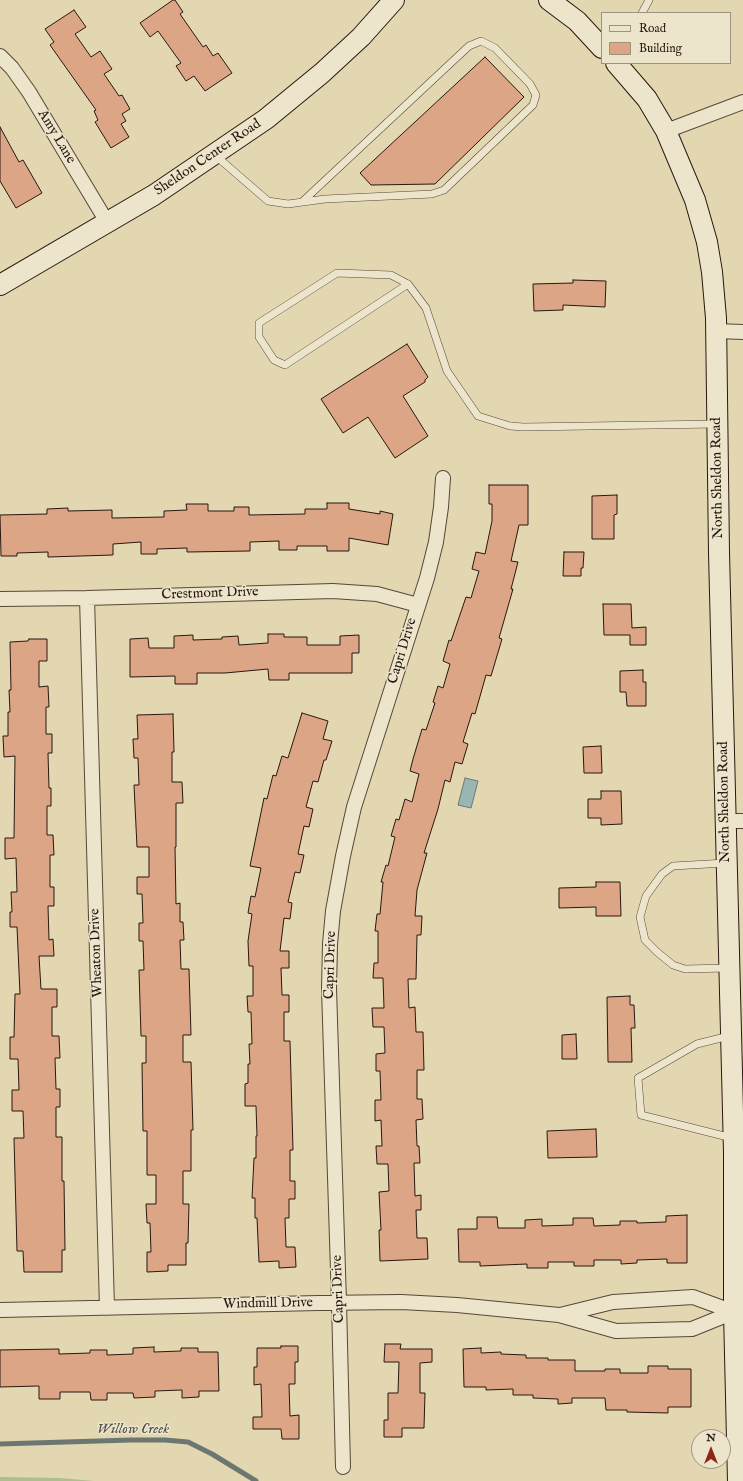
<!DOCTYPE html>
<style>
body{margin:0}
#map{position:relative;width:743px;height:1481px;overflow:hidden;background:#e2d7b0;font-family:"IM FELL English",serif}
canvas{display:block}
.legend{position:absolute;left:601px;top:12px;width:130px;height:52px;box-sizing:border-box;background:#ece5cc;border:1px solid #9e9381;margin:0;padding:5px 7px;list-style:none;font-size:12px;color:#291710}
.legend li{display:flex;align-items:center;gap:8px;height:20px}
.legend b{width:20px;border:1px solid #9e9381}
.north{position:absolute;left:691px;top:1429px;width:40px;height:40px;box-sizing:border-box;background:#ece5cc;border:1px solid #9e9381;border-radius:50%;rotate:0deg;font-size:11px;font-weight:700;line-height:16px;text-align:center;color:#291710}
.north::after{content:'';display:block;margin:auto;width:14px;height:18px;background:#8f2418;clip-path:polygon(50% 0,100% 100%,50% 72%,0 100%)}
</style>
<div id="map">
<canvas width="743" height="1481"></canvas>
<ul class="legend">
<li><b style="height:5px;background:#ece5cc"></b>Road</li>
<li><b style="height:11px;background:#dca585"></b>Building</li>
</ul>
<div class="north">N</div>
</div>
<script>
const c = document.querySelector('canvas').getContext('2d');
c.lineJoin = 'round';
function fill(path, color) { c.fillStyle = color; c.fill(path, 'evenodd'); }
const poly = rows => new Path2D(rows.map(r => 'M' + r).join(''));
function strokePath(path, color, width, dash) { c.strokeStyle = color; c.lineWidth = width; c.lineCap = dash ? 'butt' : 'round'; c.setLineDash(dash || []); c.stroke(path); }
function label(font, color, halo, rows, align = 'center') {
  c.font = font + ' "IM FELL English",serif'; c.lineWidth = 3; c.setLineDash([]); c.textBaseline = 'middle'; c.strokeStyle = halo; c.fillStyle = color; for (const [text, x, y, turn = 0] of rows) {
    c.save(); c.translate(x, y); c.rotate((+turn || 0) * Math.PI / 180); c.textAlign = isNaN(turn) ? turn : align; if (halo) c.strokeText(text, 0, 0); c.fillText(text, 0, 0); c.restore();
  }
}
fill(poly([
 [0,1477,60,1478,94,1481,0,1481]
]), '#adbf90');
const water = poly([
 [465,778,478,781,471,808,458,805,465,778]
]);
fill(water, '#98b7b4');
strokePath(water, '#6c7772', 1);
strokePath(poly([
 [0,1444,131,1440,165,1440,188,1442,212,1454,256,1481]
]), '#6c7772', 5);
const building = poly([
 [173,0,175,0,183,12,180,14,203,47,206,45,213,56,218,53,232,73,205,91,194,76,186,81,176,66,181,63,158,31,150,37,140,23,173,0],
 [74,10,86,27,75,34,91,57,100,51,112,69,104,74,119,96,122,95,130,109,122,114,126,121,121,124,129,137,111,148,95,122,98,120,94,111,96,110,50,45,54,42,45,29,74,10],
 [485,57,524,97,435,184,371,185,360,173,485,57],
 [0,127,19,162,23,160,42,193,16,208,0,181,0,127],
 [573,280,606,281,605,307,563,305,563,310,534,311,533,284,573,283,573,280],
 [407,344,428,377,425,380,425,382,403,396,428,436,395,458,368,417,343,433,321,399,407,344],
 [489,485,528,485,528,525,519,525,511,561,518,562,511,589,513,589,499,638,502,639,491,676,486,675,475,714,472,713,463,742,468,744,462,764,455,762,450,782,445,780,438,809,424,853,427,853,417,890,415,916,422,916,421,935,417,935,416,979,408,979,409,1008,415,1007,416,1032,423,1032,424,1070,417,1070,417,1099,422,1099,423,1119,416,1120,417,1146,419,1146,420,1163,414,1163,415,1196,421,1195,421,1210,416,1210,417,1238,427,1238,428,1259,380,1261,379,1230,381,1230,379,1192,389,1191,388,1164,377,1164,376,1146,382,1146,381,1120,375,1121,375,1100,381,1100,380,1071,376,1071,376,1054,385,1053,384,1027,373,1027,372,1008,384,1008,383,978,373,978,374,963,378,963,378,931,375,931,377,914,380,914,383,882,381,882,386,865,388,866,395,837,391,836,396,819,399,820,405,799,412,802,419,774,410,771,413,759,422,729,426,730,435,703,433,702,438,686,443,688,450,664,443,661,449,640,451,641,466,597,471,598,479,571,472,569,476,552,485,554,492,521,492,504,489,504,489,485],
 [617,495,617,514,614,515,614,539,592,539,592,496,617,495],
 [327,503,349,503,349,509,380,514,380,511,393,514,388,545,349,538,349,551,327,551,327,546,297,546,297,550,279,550,279,541,250,542,250,551,187,552,187,548,157,549,157,554,141,554,141,542,113,544,113,555,48,557,48,552,17,553,17,556,1,556,0,515,47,514,47,509,68,508,68,511,112,510,112,518,164,517,164,511,187,510,186,504,208,504,208,511,234,511,234,507,249,507,249,515,305,514,305,509,327,509,327,503],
 [564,552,584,552,583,568,581,568,581,576,563,576,564,552],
 [603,604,631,604,632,628,646,627,646,645,630,645,630,635,604,635,603,604],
 [268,634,284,634,284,637,307,637,307,645,340,645,340,636,359,635,359,653,352,653,352,673,289,673,289,680,269,680,268,669,225,673,197,673,197,684,175,684,175,676,130,677,130,639,148,638,149,648,174,648,174,636,193,635,193,640,222,639,222,637,238,636,239,645,268,643,268,634],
 [29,639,47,639,47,661,39,661,39,687,48,686,49,707,46,707,46,734,52,734,52,753,48,753,49,788,51,788,51,806,47,806,47,835,53,835,54,855,50,855,50,887,54,887,54,906,48,906,49,940,53,939,54,956,39,956,41,989,57,989,57,1007,52,1007,52,1036,59,1036,60,1058,55,1058,56,1089,60,1089,60,1107,56,1107,56,1137,62,1137,62,1181,64,1181,65,1250,62,1250,62,1272,24,1272,23,1251,17,1251,14,1138,24,1138,23,1111,12,1111,12,1090,19,1090,18,1059,10,1059,10,1037,14,1037,15,994,20,994,17,927,10,927,10,912,12,912,11,892,17,892,16,858,5,859,5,838,14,838,15,756,4,757,3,736,8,736,8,712,10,712,9,690,11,690,10,642,28,641,29,639],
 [643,670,643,682,646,682,646,706,627,706,626,692,620,692,620,671,643,670],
 [302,713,328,721,323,739,332,741,326,760,324,760,318,782,313,781,306,807,313,809,309,827,304,826,298,854,304,855,300,873,295,872,288,902,292,903,290,919,284,918,280,951,289,951,289,968,281,968,282,995,289,995,289,1012,284,1012,284,1041,290,1041,293,1150,290,1150,290,1181,295,1181,295,1199,289,1199,289,1218,285,1218,286,1247,295,1247,296,1267,279,1268,279,1261,259,1262,257,1218,255,1218,255,1198,252,1198,254,1158,256,1158,256,1136,257,1136,256,1106,245,1106,245,1084,248,1083,248,1064,250,1064,249,1044,252,1044,251,1012,248,1012,247,996,253,996,253,966,249,966,248,941,252,914,248,913,251,896,255,897,261,868,250,866,264,798,267,799,273,775,276,776,282,756,288,758,302,713],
 [173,714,174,752,172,752,172,782,182,782,183,803,176,803,176,847,175,847,176,904,180,903,180,922,183,922,184,940,180,940,181,969,189,969,191,1035,183,1035,183,1062,191,1062,193,1130,191,1130,191,1171,183,1171,183,1204,189,1204,188,1243,186,1243,186,1265,168,1265,168,1271,147,1272,147,1252,151,1252,150,1223,147,1223,146,1204,156,1204,156,1175,147,1175,147,1131,143,1131,142,1063,146,1063,146,1036,141,1036,139,970,144,970,143,941,139,941,139,923,143,923,142,894,137,894,137,877,149,877,149,847,137,847,134,785,139,785,138,758,134,758,133,739,138,739,137,715,173,714],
 [601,746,602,773,584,773,583,747,601,746],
 [601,791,621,791,622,824,601,825,601,818,588,818,588,799,601,799,601,791],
 [596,882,620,882,621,916,596,916,596,907,559,908,559,888,596,887,596,882],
 [630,996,630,1005,634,1005,635,1028,631,1028,632,1062,608,1062,607,997,630,996],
 [576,1034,577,1059,562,1059,562,1035,576,1034],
 [596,1129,597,1157,548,1158,547,1131,596,1129],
 [687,1215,687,1263,667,1263,667,1259,637,1260,637,1263,621,1264,621,1260,594,1260,594,1266,574,1266,574,1262,548,1262,548,1268,527,1268,527,1264,480,1266,480,1262,459,1262,458,1229,477,1229,477,1217,497,1217,498,1228,525,1228,525,1220,542,1219,542,1226,573,1225,573,1218,593,1218,594,1226,620,1225,620,1221,637,1221,637,1223,666,1222,666,1216,687,1215],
 [385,1344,401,1344,400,1349,432,1349,432,1362,420,1363,420,1393,425,1393,424,1428,402,1428,402,1437,384,1437,384,1420,388,1420,388,1393,398,1393,399,1362,384,1362,385,1344],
 [281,1346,298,1346,298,1362,295,1362,295,1384,289,1384,290,1416,299,1415,299,1439,282,1439,281,1429,253,1429,253,1417,262,1417,261,1384,254,1385,254,1367,257,1367,257,1348,281,1348,281,1346],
 [154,1347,154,1352,181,1351,181,1348,198,1348,198,1352,218,1352,219,1391,199,1391,199,1397,182,1398,182,1390,155,1391,155,1397,134,1398,133,1393,107,1393,107,1400,91,1400,90,1392,60,1392,60,1399,39,1399,39,1386,0,1387,0,1350,59,1349,59,1354,90,1353,90,1350,107,1350,107,1355,133,1354,133,1348,154,1347],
 [481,1348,481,1353,501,1352,501,1354,526,1355,526,1358,548,1358,548,1360,575,1360,575,1371,605,1371,605,1369,620,1369,620,1373,648,1373,648,1366,668,1366,668,1369,691,1369,691,1407,668,1407,668,1413,627,1412,627,1410,606,1410,605,1398,572,1398,572,1403,558,1404,558,1399,533,1398,533,1395,513,1395,513,1389,486,1390,486,1387,464,1387,463,1349,481,1348]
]);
fill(building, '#dca585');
strokePath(building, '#291710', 1);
const lane = poly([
 [642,13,649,0],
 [216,156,268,201,288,204,325,199,432,194,444,190,533,105,536,95,530,84,495,48,481,41,469,46,302,202],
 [408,284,285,365,274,360,259,337,259,323,337,273,391,275,408,284,426,308,447,371,478,416,510,426,524,427,717,424],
 [726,863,673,866,662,874,646,896,640,917,645,940,657,952,673,965,685,969,727,968],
 [729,1036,697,1044,638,1078,641,1115,732,1138]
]);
const street = poly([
 [0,56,12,68,29,92,107,222],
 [666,131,743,102],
 [716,331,743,332],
 [87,598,107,1308],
 [0,599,87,598,333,591,377,594,418,605],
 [726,821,743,821],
 [0,1310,319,1303,401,1302,457,1305,559,1315,616,1331,692,1329,734,1312,741,1312],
 [560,1315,613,1302,693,1297,734,1312],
 [343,1467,339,1302,329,989,330,944,333,911,343,856,354,807,427,578,436,542,441,507,443,478]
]);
const secondary = poly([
 [549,0,577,21,602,48],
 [616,63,647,99,666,131,695,200,707,242,712,272,716,318,719,553,734,1152,734,1312,738,1481],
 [0,285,154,195,266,119,322,73,361,37,394,0]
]);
strokePath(lane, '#574738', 8);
strokePath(street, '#574738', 16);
strokePath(secondary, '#291710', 22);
strokePath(lane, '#ece5cc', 7);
strokePath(street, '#ece5cc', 14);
strokePath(secondary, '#ece5cc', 20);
label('14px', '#291710', '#ece5cc', [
 ["Amy Lane",56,137,59],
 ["Sheldon Center Road",208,158,-34],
 ["North Sheldon Road",718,478,-91],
 ["Crestmont Drive",210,594,-2],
 ["Capri Drive",403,651,-73],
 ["North Sheldon Road",725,802,-91],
 ["Wheaton Drive",97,953,-92],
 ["Capri Drive",331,965,-88],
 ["Capri Drive",339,1289,-92],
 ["Windmill Drive",268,1304,-1]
]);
label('italic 15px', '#504f49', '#ece5cc', [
 ["Willow Creek",133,1430]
]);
</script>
